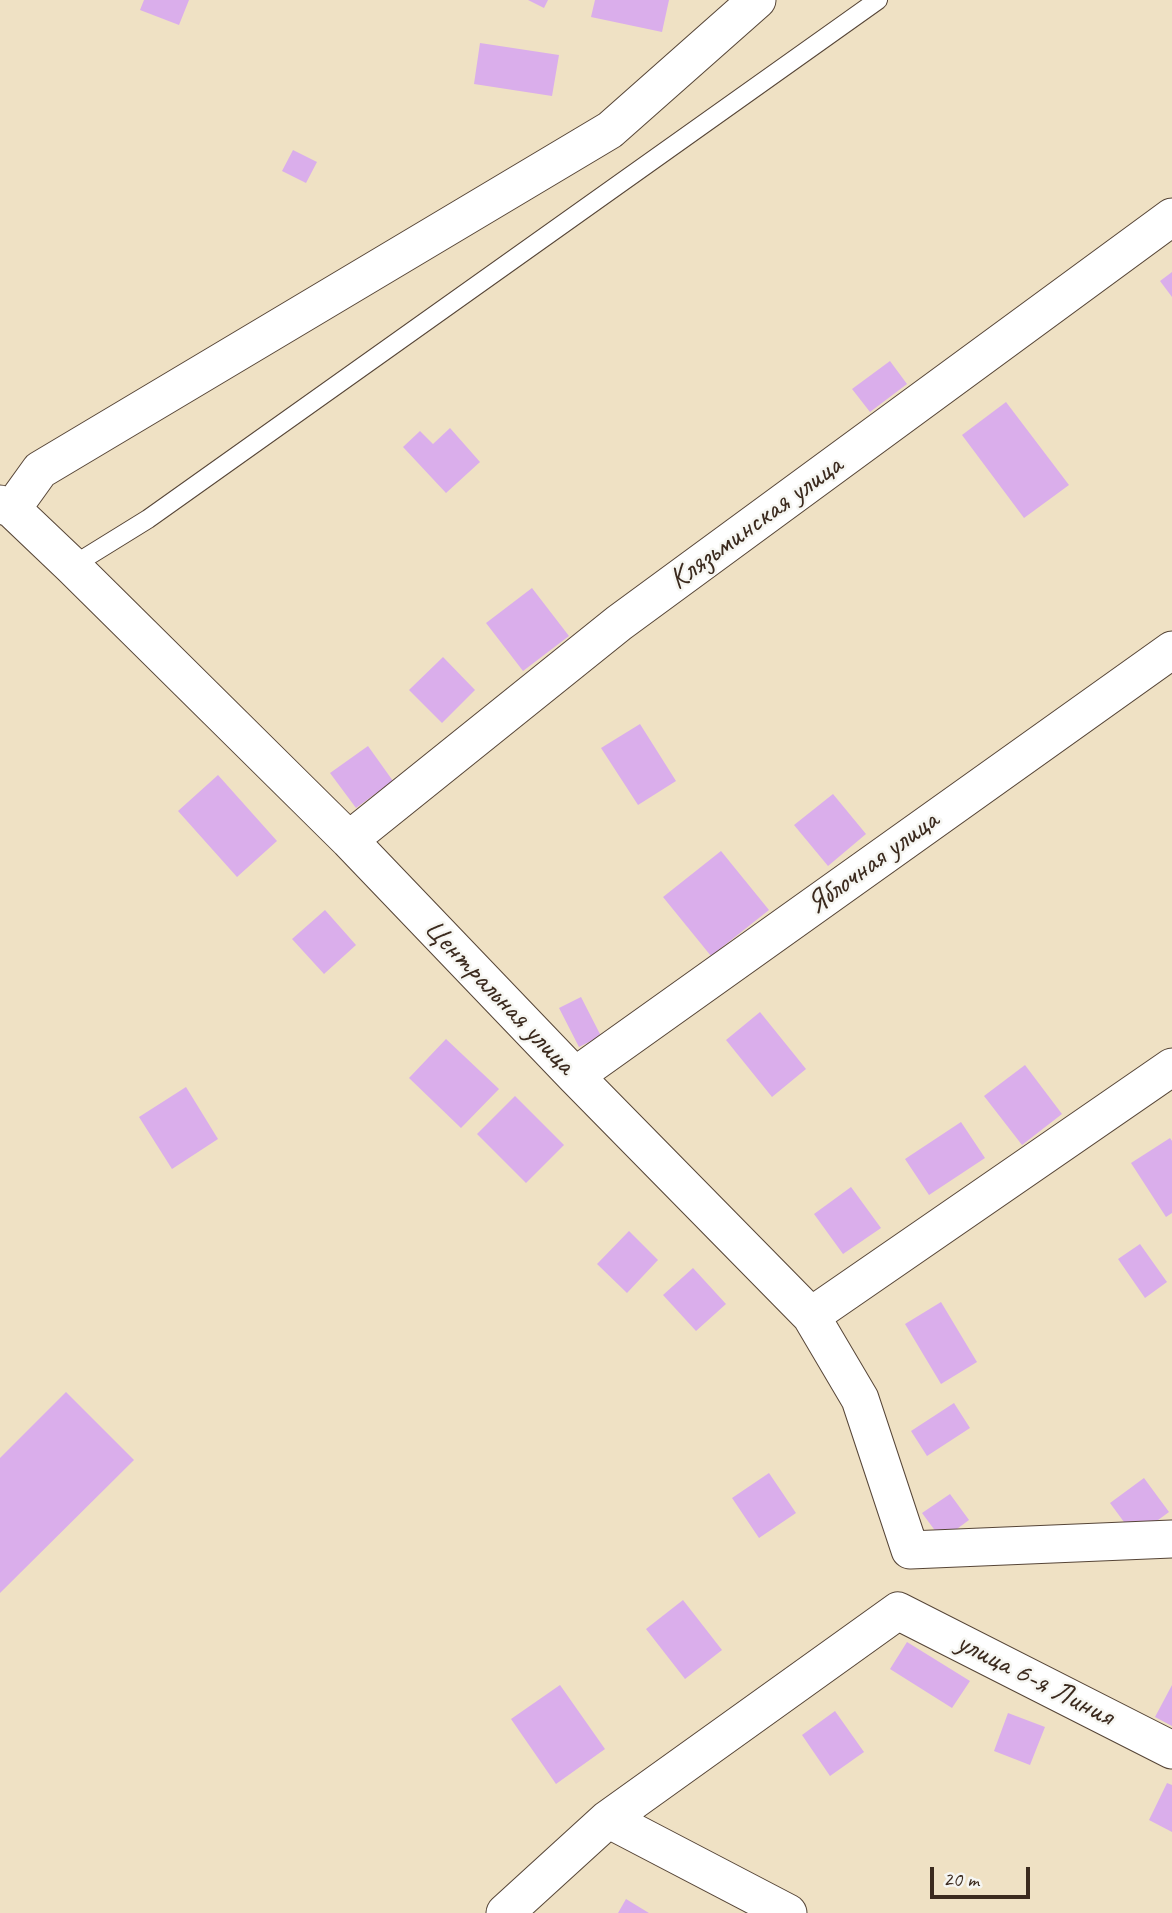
<!DOCTYPE html>
<meta charset="utf-8">
<style>
body{margin:0}
#map{position:relative;width:1172px;height:1913px;overflow:hidden;background:#efe1c4;font-family:Caveat,sans-serif}
canvas{display:block}
.scale{position:absolute;left:930px;top:1867px;width:100px;height:32px;box-sizing:border-box;border:4px solid #3b2a1e;border-top:0;padding-left:9px;font-size:21px;line-height:24px;white-space:nowrap;color:#3b2a1e;-webkit-text-stroke:5px #f6f6f2;paint-order:stroke}
</style>
<div id="map">
<canvas width="1172" height="1913"></canvas>
<div class="scale">20 m</div>
</div>
<script>
const c = document.querySelector('canvas').getContext('2d');
c.lineJoin = 'round';
function fill(path, color) { c.fillStyle = color; c.fill(path, 'evenodd'); }
const poly = rows => new Path2D(rows.map(r => 'M' + r).join(''));
function strokePath(path, color, width, dash) { c.strokeStyle = color; c.lineWidth = width; c.lineCap = dash ? 'butt' : 'round'; c.setLineDash(dash || []); c.stroke(path); }
function label(font, color, halo, rows, align = 'center') {
  c.font = font + ' Caveat,sans-serif'; c.lineWidth = 5; c.setLineDash([]); c.textBaseline = 'middle'; c.strokeStyle = halo; c.fillStyle = color; for (const [text, x, y, turn = 0] of rows) {
    c.save(); c.translate(x, y); c.rotate((+turn || 0) * Math.PI / 180); c.textAlign = isNaN(turn) ? turn : align; if (halo) c.strokeText(text, 0, 0); c.fillText(text, 0, 0); c.restore();
  }
}
fill(poly([
 [144,0,189,0,179,25,140,10],
 [528,0,548,0,544,8],
 [595,0,669,0,662,32,591,17],
 [480,43,559,55,552,96,474,84],
 [293,150,317,162,306,183,282,171],
 [1172,272,1172,297,1160,281],
 [890,361,907,384,870,412,852,389],
 [1006,402,1069,485,1024,518,962,435],
 [450,428,480,462,446,493,403,447,420,431,433,444],
 [532,588,569,636,523,671,486,623],
 [443,657,475,690,442,723,409,690],
 [640,724,676,781,638,805,601,748],
 [368,746,393,781,356,808,330,773],
 [218,775,277,841,237,877,178,811],
 [833,794,866,834,828,866,794,825],
 [721,851,769,910,711,956,663,897],
 [325,910,356,945,324,974,292,939],
 [581,997,601,1036,579,1047,559,1008],
 [760,1012,806,1069,772,1097,726,1040],
 [446,1039,499,1089,461,1128,409,1078],
 [1025,1065,1062,1114,1022,1145,984,1096],
 [186,1087,218,1139,172,1169,139,1117],
 [515,1096,564,1145,526,1183,477,1134],
 [961,1122,985,1158,929,1195,905,1159],
 [1170,1138,1172,1141,1172,1213,1166,1217,1131,1163],
 [851,1187,881,1228,843,1254,814,1214],
 [629,1231,658,1260,627,1293,597,1264],
 [1140,1244,1167,1282,1145,1298,1118,1259],
 [693,1268,726,1304,696,1331,663,1295],
 [941,1302,977,1362,941,1384,905,1324],
 [66,1392,134,1460,0,1593,0,1458],
 [954,1403,970,1428,927,1456,911,1431],
 [769,1473,796,1513,759,1538,732,1498],
 [1144,1478,1169,1512,1135,1537,1110,1503],
 [950,1494,969,1520,942,1540,922,1513],
 [683,1600,722,1650,685,1679,646,1629],
 [907,1642,970,1681,952,1708,890,1669],
 [560,1685,605,1749,556,1784,511,1719],
 [1172,1685,1172,1726,1155,1717],
 [835,1711,864,1752,830,1776,802,1735],
 [1008,1713,1045,1727,1030,1765,994,1751],
 [1167,1783,1172,1785,1172,1832,1149,1820],
 [626,1899,649,1913,618,1913]
]), '#daaeeb');
const service = poly([
 [72,566,148,519,878,0]
]);
const minor = poly([
 [0,504,12,509,72,566,349,840,575,1076,811,1316,860,1399,910,1550,1172,1539],
 [12,509,40,470,610,130,757,0],
 [349,840,619,623,1172,217],
 [575,1076,1172,650],
 [811,1316,1172,1067],
 [608,1819,788,1913],
 [505,1913,608,1819,898,1611,1172,1750]
]);
strokePath(service, '#564537', 20);
strokePath(minor, '#564537', 39);
strokePath(service, '#fff', 18);
strokePath(minor, '#fff', 37);
label('30px', '#3b2a1e', '#f6f6f2', [
 ["Клязьминская улица",756,523,-36],
 ["Яблочная улица",873,863,-36],
 ["Центральная улица",499,997,46],
 ["улица 6-я Линия",1035,1680,27]
]);
</script>
